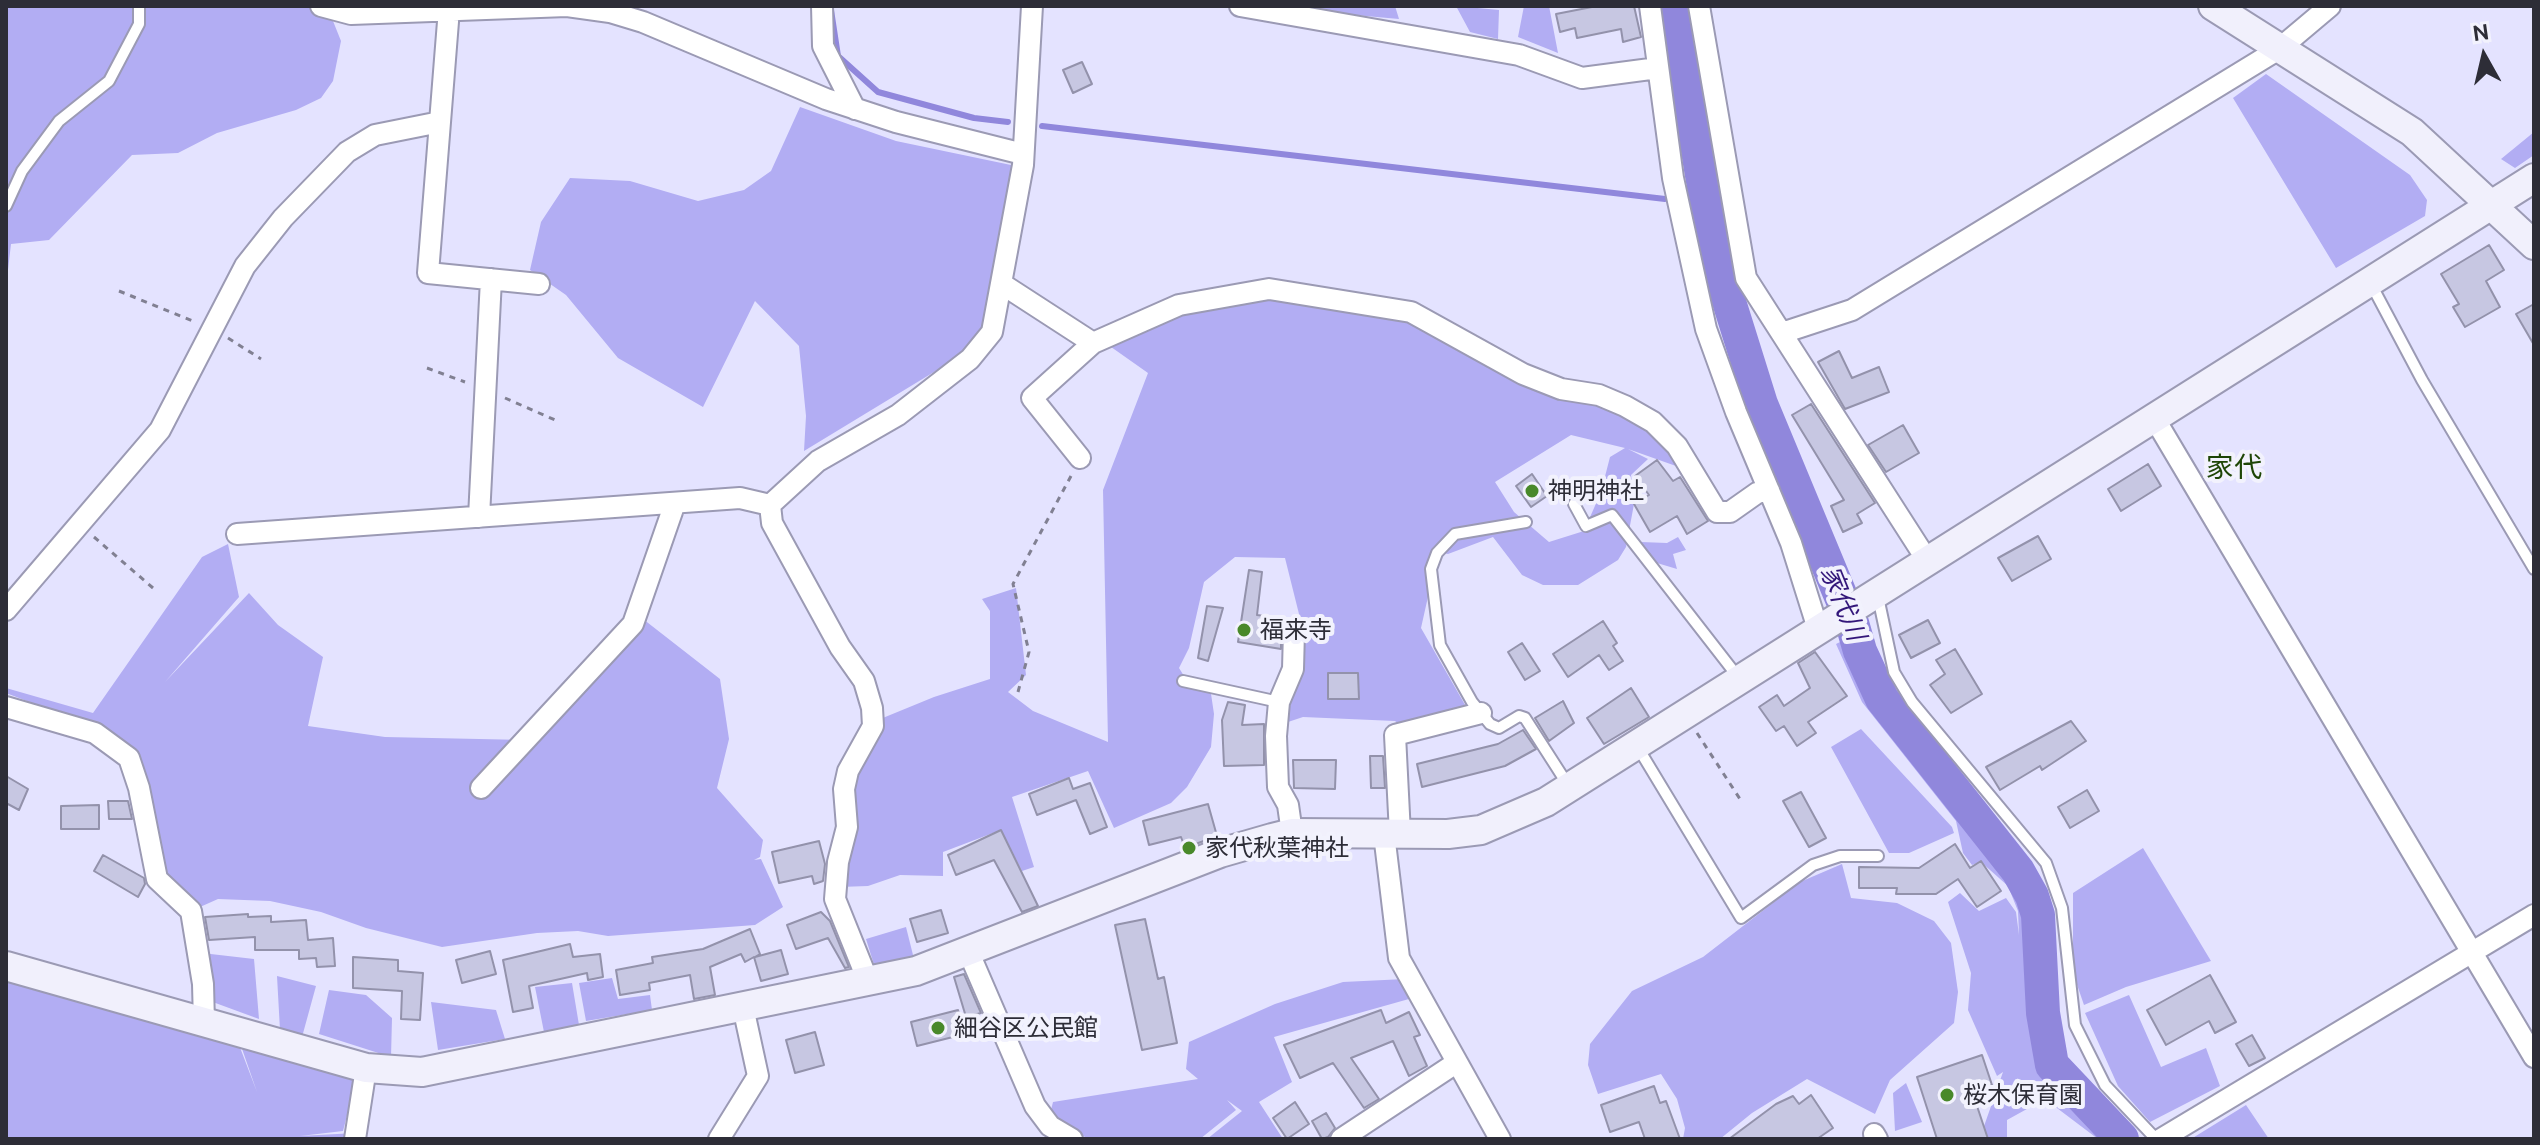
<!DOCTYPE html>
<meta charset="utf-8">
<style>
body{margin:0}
#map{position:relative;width:2540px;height:1145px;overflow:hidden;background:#e4e3ff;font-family:Ubuntu,sans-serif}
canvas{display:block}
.frame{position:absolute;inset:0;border:8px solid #2d2d37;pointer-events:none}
.north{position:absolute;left:2444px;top:16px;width:80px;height:80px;-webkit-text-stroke:6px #f2f2fd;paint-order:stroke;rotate:352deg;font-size:22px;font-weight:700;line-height:32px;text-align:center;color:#2d2d37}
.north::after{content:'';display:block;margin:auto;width:28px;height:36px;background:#2d2d37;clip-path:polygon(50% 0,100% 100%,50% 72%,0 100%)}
</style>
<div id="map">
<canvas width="2540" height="1145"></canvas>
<div class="frame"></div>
<div class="north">N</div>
</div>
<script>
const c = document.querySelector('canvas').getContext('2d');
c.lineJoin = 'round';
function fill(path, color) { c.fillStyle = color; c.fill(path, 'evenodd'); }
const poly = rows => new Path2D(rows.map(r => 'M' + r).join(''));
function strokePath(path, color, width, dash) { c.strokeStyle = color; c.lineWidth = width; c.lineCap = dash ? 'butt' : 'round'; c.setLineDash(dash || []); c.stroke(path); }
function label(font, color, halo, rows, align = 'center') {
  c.font = font + ' Ubuntu,"Noto Sans JP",sans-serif'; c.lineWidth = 8; c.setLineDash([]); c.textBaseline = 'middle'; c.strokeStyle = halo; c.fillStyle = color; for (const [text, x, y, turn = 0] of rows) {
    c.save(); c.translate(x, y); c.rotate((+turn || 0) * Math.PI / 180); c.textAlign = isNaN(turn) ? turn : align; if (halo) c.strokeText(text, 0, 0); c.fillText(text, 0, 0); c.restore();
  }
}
fill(poly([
 [6,6,309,6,333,21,341,41,333,81,321,98,296,110,217,133,178,153,132,155,49,240,11,244,6,287],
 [1314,6,1395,6,1399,19,1299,10],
 [1456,6,1499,10,1498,39,1470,32],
 [1524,6,1549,6,1558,53,1518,37],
 [2266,74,2410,175,2427,200,2425,216,2336,268,2233,98],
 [800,107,896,141,1011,165,1015,210,985,341,804,451,806,416,799,346,755,301,703,407,618,358,566,295,530,270,541,222,570,178,630,181,698,201,744,190,771,171],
 [2534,132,2534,155,2515,168,2501,159],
 [1269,289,1377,311,1465,341,1601,396,1677,446,1676,466,1628,449,1648,459,1631,475,1634,504,1626,547,1618,560,1578,585,1543,585,1522,575,1493,537,1448,554,1438,552,1421,628,1468,710,1403,727,1395,721,1303,717,1285,723,1284,704,1298,668,1301,622,1285,558,1235,557,1204,582,1189,648,1179,668,1184,676,1210,687,1214,714,1211,747,1187,787,1171,803,1114,828,1088,771,1012,797,1034,867,1022,871,1001,830,943,852,943,876,900,875,868,886,839,887,848,771,873,722,934,697,990,679,990,611,982,599,1016,588,1026,675,1008,692,1033,711,1108,742,1103,490,1148,373,1104,342,1201,301],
 [1571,435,1625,448,1610,457,1601,492,1584,531,1549,542,1514,512,1495,482],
 [1678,537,1686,550,1673,554,1677,569,1657,563,1641,542,1667,543],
 [228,544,239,597,165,682,249,593,278,625,323,657,308,726,385,737,526,740,643,619,720,679,729,739,717,788,763,840,760,857,754,860,761,859,783,907,755,925,608,936,578,931,537,933,442,947,366,928,321,912,270,901,218,899,191,911,157,879,128,758,92,726,6,693,6,688,93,713,202,557],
 [1846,639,1870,678,1889,675,1945,764,2041,882,2054,959,2055,1057,2081,1093,2138,1139,2098,1139,2045,1099,2007,1120,2007,1139,1988,1139,1983,1129,2003,1072,1997,1076,1968,1010,1971,973,1948,902,1960,893,1979,911,2006,898,2016,912,2019,935,2018,911,2008,886,1981,862,1972,865,1963,853,1956,821,1862,702,1836,644],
 [1861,729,1952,827,1954,833,1909,853,1889,853,1831,747],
 [2143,848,2211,961,2126,987,2084,1005,2073,973,2073,893],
 [1842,864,1851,898,1897,903,1934,921,1951,943,1958,992,1954,1023,1890,1080,1875,1114,1807,1079,1752,1113,1720,1139,1683,1139,1685,1128,1677,1099,1661,1074,1598,1094,1588,1065,1590,1044,1632,991,1703,957,1800,882],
 [906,927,914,959,876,971,866,939],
 [202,953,254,959,259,1019,210,1001],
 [6,973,236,1037,257,1092,240,1043,357,1077,343,1131,300,1136,356,1133,356,1139,6,1139],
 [277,976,316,986,302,1037,280,1030],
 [612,978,618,999,650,995,652,1010,586,1021,579,983],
 [1405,979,1416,997,1274,1037,1292,1082,1259,1102,1283,1139,1207,1139,1242,1111,1227,1100,1236,1110,1200,1139,1088,1139,1050,1114,1053,1102,1198,1079,1186,1069,1189,1042,1275,1004,1343,982],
 [572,983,579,1025,544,1032,535,987],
 [329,990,366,995,392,1018,391,1057,319,1034],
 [2129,995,2161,1067,2206,1048,2220,1086,2150,1122,2118,1086,2085,1013],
 [431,1002,496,1010,505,1039,438,1050],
 [1906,1083,1922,1122,1895,1131,1893,1093],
 [2246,1105,2269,1139,2191,1139]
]), '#b2adf3');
strokePath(poly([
 [831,10,838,56,878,92,974,118,1008,122],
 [1042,126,1665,199],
 [1689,198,1704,195]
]), '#9087dc', 6);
strokePath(poly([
 [1674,6,1716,260,1761,404,1852,623,1860,651,1882,699,2018,871,2032,896,2038,915,2043,1013,2052,1065,2122,1139]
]), '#9087dc', 34);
const building = poly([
 [1597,6,1634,6,1641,37,1623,42,1621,29,1577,38,1575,28,1560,32,1556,14,1597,6],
 [1082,62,1092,84,1073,93,1063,70,1082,62],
 [2489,245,2504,270,2486,281,2500,307,2465,327,2453,307,2459,304,2441,274,2489,245],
 [2534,304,2534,345,2516,314,2534,304],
 [1839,351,1852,378,1879,367,1889,392,1845,409,1818,362,1839,351],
 [1811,404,1875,503,1857,514,1862,523,1843,532,1831,506,1844,500,1792,415,1811,404],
 [1903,425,1919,453,1886,472,1868,445,1903,425],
 [1657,460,1673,481,1680,477,1708,521,1687,534,1677,516,1650,532,1634,504,1649,495,1635,476,1657,460],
 [2148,464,2161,486,2121,511,2108,489,2148,464],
 [1532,474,1547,496,1531,507,1516,486,1532,474],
 [2038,536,2051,559,2012,581,1998,558,2038,536],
 [1249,570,1262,572,1257,615,1287,619,1281,630,1281,649,1238,642,1249,570],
 [1207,606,1223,608,1208,661,1198,658,1207,606],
 [1928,620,1940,643,1911,658,1899,635,1928,620],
 [1603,621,1617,643,1613,646,1623,661,1609,670,1599,655,1568,677,1553,654,1603,621],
 [1522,643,1540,671,1525,680,1508,652,1522,643],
 [1955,649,1982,694,1951,713,1930,685,1945,674,1936,660,1955,649],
 [1815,652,1847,696,1808,722,1816,733,1797,746,1784,726,1776,731,1759,707,1777,695,1784,706,1810,688,1798,663,1815,652],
 [1328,673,1358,673,1359,699,1328,699,1328,673],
 [1631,688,1649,717,1604,744,1587,718,1631,688],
 [1563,701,1574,723,1549,741,1535,718,1563,701],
 [1228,702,1245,705,1242,725,1264,724,1264,765,1224,766,1222,720,1228,702],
 [2071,721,2086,741,2042,770,2040,766,2000,790,1986,767,2071,721],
 [1523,730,1536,749,1505,766,1422,787,1417,764,1498,744,1523,730],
 [1370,756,1383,756,1385,788,1371,788,1370,756],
 [1293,760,1336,760,1335,789,1294,788,1293,760],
 [6,776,28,789,19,810,6,803,6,776],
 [1069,778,1073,789,1090,783,1107,827,1090,834,1076,800,1037,815,1029,794,1069,778],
 [2087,790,2099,811,2070,828,2058,807,2087,790],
 [1801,792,1826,838,1809,847,1783,801,1801,792],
 [108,801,128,801,132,819,109,819,108,801],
 [1208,804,1217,836,1185,848,1181,837,1149,845,1143,821,1208,804],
 [99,805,99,829,61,829,61,806,99,805],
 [1001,830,1038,906,1022,912,994,860,956,875,948,855,1001,830],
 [819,841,825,864,823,881,814,884,812,876,779,883,772,852,819,841],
 [1955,844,1970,868,1981,861,2001,891,1977,907,1958,879,1936,894,1896,894,1897,888,1859,888,1859,867,1919,868,1955,844],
 [103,855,144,878,145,884,138,897,94,871,103,855],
 [941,910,948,933,917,942,910,919,941,910],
 [821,912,830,921,849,967,845,968,828,938,796,949,787,925,821,912],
 [248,914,248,917,271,916,271,922,306,920,308,940,333,938,335,966,317,967,316,958,299,959,299,950,255,950,255,937,209,940,205,917,248,914],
 [1145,919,1158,979,1164,977,1177,1043,1142,1050,1115,925,1145,919],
 [750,929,760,954,755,957,781,950,788,974,761,981,754,957,745,962,741,954,710,967,715,995,694,999,690,975,649,983,650,990,620,995,616,970,653,963,652,957,703,949,750,929],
 [570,944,573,957,600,954,603,977,588,980,587,973,529,986,533,1008,513,1012,503,960,570,944],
 [490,951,496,974,462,983,456,960,490,951],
 [353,957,398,960,398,971,423,973,420,1020,401,1019,402,991,353,988,353,957],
 [964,974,981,1013,966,1017,954,977,964,974],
 [2210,975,2236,1022,2215,1033,2209,1021,2166,1045,2147,1010,2210,975],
 [958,1010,965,1034,917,1046,911,1022,958,1010],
 [1381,1010,1386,1023,1409,1012,1420,1035,1414,1037,1427,1066,1409,1076,1393,1041,1351,1058,1379,1099,1364,1108,1333,1063,1300,1078,1284,1045,1381,1010],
 [815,1032,824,1065,795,1073,786,1040,815,1032],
 [2252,1035,2265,1058,2249,1066,2236,1044,2252,1035],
 [1982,1055,1993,1088,1973,1094,1988,1139,1937,1139,1917,1077,1982,1055],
 [1654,1086,1660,1103,1666,1101,1680,1139,1645,1139,1639,1122,1610,1132,1601,1105,1654,1086],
 [1811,1095,1833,1128,1817,1139,1729,1139,1776,1104,1793,1096,1799,1104,1811,1095],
 [1295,1102,1309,1124,1287,1139,1273,1118,1295,1102],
 [1326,1113,1335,1128,1328,1137,1322,1139,1312,1121,1326,1113]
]);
fill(building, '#c7c7e2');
strokePath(building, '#9392ab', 2);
const lane = poly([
 [6,206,22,171,59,121,109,81,139,24,139,6],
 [2371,284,2422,380,2534,569],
 [1574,504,1586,526,1612,515,1738,677],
 [1526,522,1455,534,1437,553,1431,569,1440,645,1472,702,1490,724,1499,728,1519,716,1525,718,1568,785],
 [1878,597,1894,672,1912,702,2046,863,2062,908,2075,1025,2105,1085,2156,1139],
 [1183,681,1279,702],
 [1637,746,1741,918,1813,865,1840,856,1878,856]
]);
const street = poly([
 [321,6,351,14,567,6,610,12,643,22,826,99,896,122,1023,154],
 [822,6,823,46,855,109],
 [1240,6,1519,55,1582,78,1658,68],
 [1650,6,1673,178,1706,329,1736,412,1791,543,1818,629],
 [1699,6,1746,278,1927,560],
 [449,9,428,273,539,284],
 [1002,284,1093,343],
 [1782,333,1852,310,2279,49,2330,6],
 [2153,416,2534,1057],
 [1080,458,1032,398,1093,343,1179,305,1269,289,1411,312,1523,374,1561,389,1599,395,1625,406,1653,422,1677,446,1717,512,1730,512,1757,493,1769,490],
 [479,517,491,279],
 [237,534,740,498,770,505],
 [6,610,160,430,245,266,283,218,347,152,375,135,440,122],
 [6,707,95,733,129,758,139,788,157,879,191,911,203,984,204,1023],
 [481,788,633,624,675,503],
 [1292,833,1288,805,1278,787,1276,736,1279,702,1293,669,1294,631],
 [1384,834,1399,958,1500,1139],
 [1400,834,1395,735,1481,713],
 [969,953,1035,1106,1050,1126,1072,1139],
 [868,981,835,899,838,862,847,827,844,789,848,771,873,726,872,708,864,681,840,647,772,523,770,505,818,461,898,415,970,359,992,332,1023,165,1032,6],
 [1874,1134,1877,1139],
 [355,1139,366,1068],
 [719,1139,758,1076,743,1007],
 [1341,1139,1456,1063],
 [2161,1139,2534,915]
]);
const secondary = poly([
 [2213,6,2412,132,2534,245],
 [6,966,366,1068,422,1072,916,971,1220,853,1272,838,1292,833,1448,834,1481,830,1546,802,2534,178]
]);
strokePath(lane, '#9b9ab4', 14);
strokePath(street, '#9b9ab4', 24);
strokePath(secondary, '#9b9ab4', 32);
strokePath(poly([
 [119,291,193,321],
 [228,338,261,359],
 [427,368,465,382],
 [505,398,555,420],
 [94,537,153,588],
 [1018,692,1029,652,1013,584,1071,476],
 [1697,733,1740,799]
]), '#818092', 3, [6, 6]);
strokePath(lane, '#fff', 10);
strokePath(street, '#fff', 20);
strokePath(secondary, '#f1f0fc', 28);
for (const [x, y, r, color] of [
 [1532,491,8,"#49892a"],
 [1244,630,8,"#49892a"],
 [1189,848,8,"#49892a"],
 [938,1028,8,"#49892a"],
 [1947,1095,8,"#49892a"]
]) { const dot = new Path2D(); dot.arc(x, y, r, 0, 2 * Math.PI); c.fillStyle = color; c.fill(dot); strokePath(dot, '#f2f2fd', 3); }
label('24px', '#2d2d37', '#f2f2fd', [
 ["神明神社",1548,491],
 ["福来寺",1260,630],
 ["家代秋葉神社",1205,848],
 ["細谷区公民館",954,1028],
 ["桜木保育園",1963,1095]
], 'left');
label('italic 26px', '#33177a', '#f2f2fd', [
 ["家代川",1843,603,68]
]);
label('28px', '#1e4606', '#f2f2fd', [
 ["家代",2234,468]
]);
</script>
